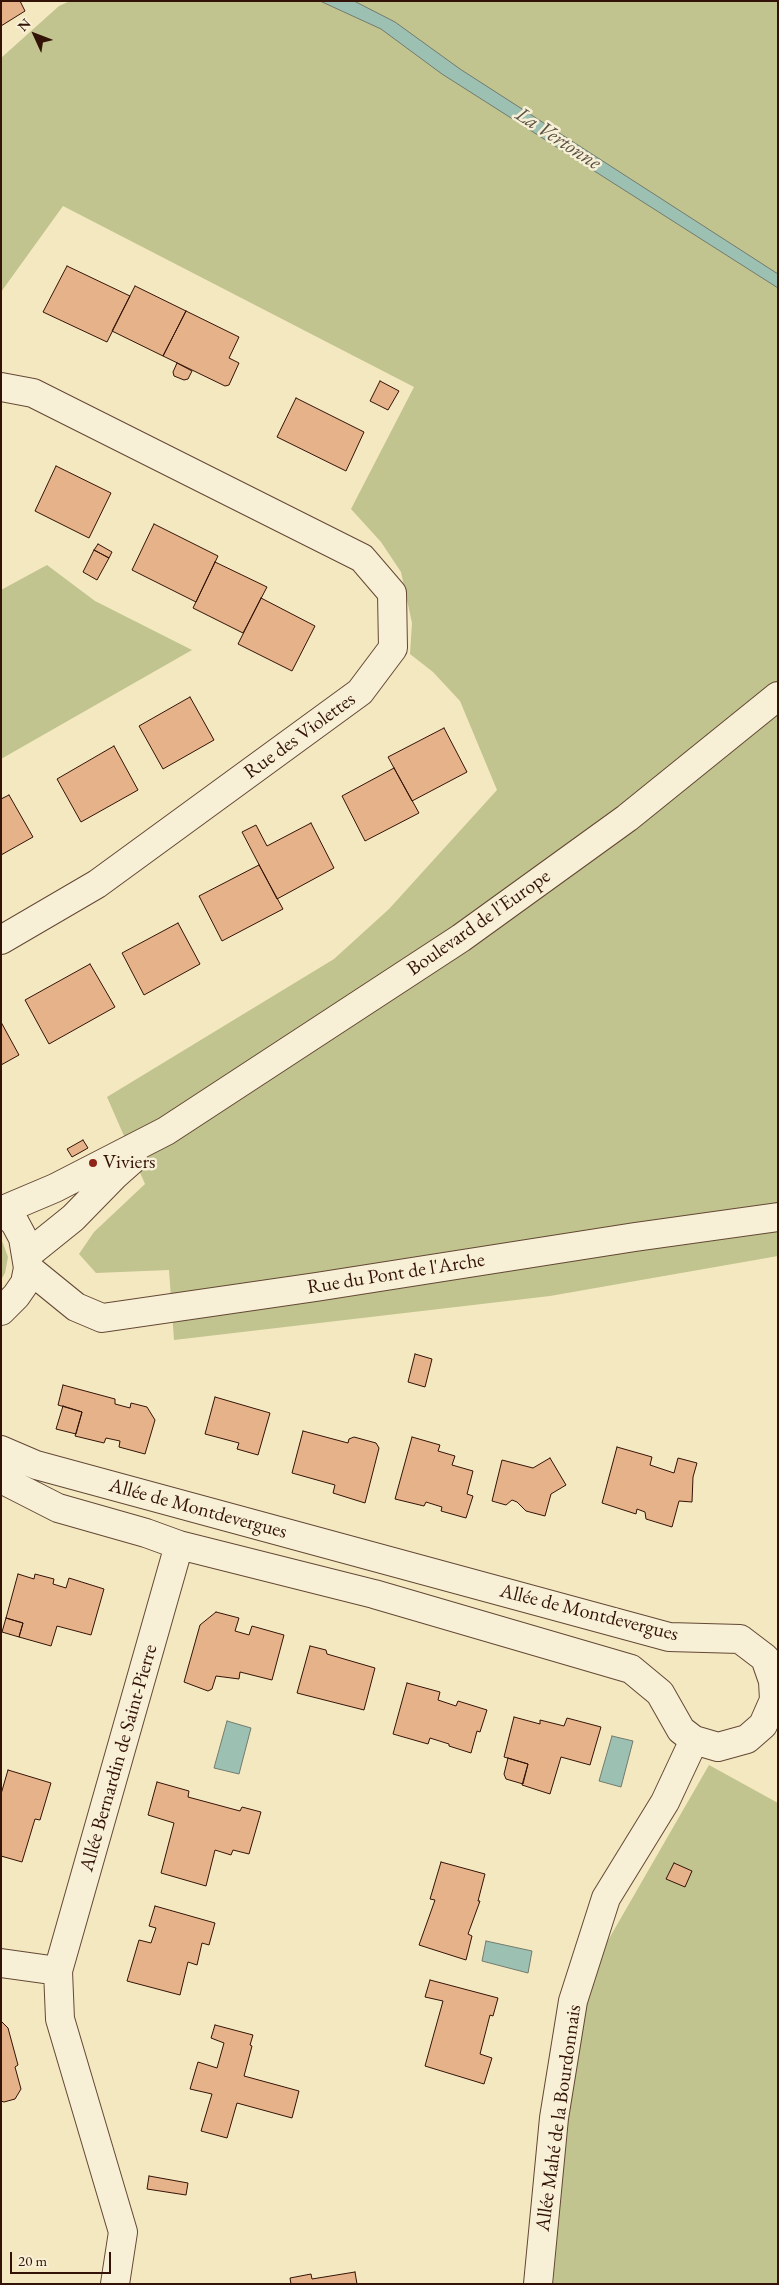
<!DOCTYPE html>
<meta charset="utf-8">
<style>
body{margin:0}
#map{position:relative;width:779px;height:2285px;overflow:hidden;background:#f4e8c0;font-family:"EB Garamond",serif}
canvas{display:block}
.frame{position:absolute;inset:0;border:2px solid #331307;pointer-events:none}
.north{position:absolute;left:10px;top:10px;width:50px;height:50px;-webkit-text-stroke:4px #f8f0d6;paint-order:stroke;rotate:313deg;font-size:14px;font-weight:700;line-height:20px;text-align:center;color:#331307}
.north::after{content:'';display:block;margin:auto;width:18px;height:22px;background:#331307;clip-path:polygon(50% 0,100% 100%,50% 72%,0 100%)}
.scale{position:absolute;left:10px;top:2252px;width:101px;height:22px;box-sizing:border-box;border:2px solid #331307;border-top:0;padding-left:6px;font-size:15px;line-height:18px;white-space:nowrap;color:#331307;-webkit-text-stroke:4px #f8f0d6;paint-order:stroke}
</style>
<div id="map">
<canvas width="779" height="2285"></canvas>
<div class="frame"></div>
<div class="north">N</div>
<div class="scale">20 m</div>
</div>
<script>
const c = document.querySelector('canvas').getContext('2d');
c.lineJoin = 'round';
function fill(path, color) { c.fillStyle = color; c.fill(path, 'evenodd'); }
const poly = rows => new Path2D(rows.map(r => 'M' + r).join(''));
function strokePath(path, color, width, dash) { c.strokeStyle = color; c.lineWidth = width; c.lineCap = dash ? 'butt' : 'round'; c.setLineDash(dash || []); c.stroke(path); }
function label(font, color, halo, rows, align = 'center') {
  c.font = font + ' "EB Garamond",serif'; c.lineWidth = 5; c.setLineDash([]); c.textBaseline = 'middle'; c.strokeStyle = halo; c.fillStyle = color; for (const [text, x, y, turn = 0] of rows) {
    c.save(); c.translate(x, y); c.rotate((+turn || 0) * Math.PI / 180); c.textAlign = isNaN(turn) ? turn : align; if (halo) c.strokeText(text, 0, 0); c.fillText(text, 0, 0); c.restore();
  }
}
fill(poly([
 [70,1,778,1,778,1256,550,1296,174,1340,169,1270,96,1273,79,1254,94,1232,145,1184,107,1097,334,959,389,909,497,790,460,701,433,672,410,654,412,623,401,572,381,542,351,509,414,387,63,206,1,292,1,58,59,6],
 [47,565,95,601,192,650,1,759,1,590],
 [1,1238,8,1257,5,1273,1,1280],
 [709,1765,778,1803,778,2284,553,2284,558,2195,574,2072,595,1963]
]), '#c1c48e');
const water = poly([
 [320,1,354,1,395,22,460,69,778,274,778,288,442,74,381,29,320,1],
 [227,1721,251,1728,239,1774,214,1768,227,1721],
 [612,1736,633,1741,621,1787,599,1781,612,1736],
 [486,1941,532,1951,528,1973,482,1961,486,1941]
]);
fill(water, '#9cc0b2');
strokePath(water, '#727b6e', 1);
const building = poly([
 [1,1,20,1,25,11,1,26,1,1],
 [67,266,130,296,107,342,43,312,67,266],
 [135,286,186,311,163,356,112,331,135,286],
 [186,311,239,337,229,358,239,363,229,385,225,386,163,356,186,311],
 [177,363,192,371,188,379,184,380,174,376,173,372,177,363],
 [380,381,399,391,388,410,370,401,380,381],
 [296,398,364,432,346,471,277,437,296,398],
 [56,466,111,493,89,538,35,511,56,466],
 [154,524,218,556,196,602,132,570,154,524],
 [98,544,112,552,109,558,94,550,98,544],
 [94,550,109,558,97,580,83,572,94,550],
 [215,562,267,587,243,633,193,608,215,562],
 [261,598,315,626,292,671,238,644,261,598],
 [190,697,214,740,163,769,139,726,190,697],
 [444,728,467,772,412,801,388,757,444,728],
 [114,746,138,790,81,822,57,779,114,746],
 [394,768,419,813,365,841,342,796,394,768],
 [9,795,33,837,1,855,1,799,9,795],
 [311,823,334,868,277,899,242,832,256,825,267,846,311,823],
 [259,865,283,909,222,941,199,896,259,865],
 [178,923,200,964,144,995,122,953,178,923],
 [90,964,115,1007,49,1044,25,1000,90,964],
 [1,1022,19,1055,1,1065,1,1022],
 [83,1140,88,1148,72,1157,67,1149,83,1140],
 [415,1354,432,1359,425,1387,408,1382,415,1354],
 [63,1385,115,1399,115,1404,130,1408,131,1403,147,1407,155,1420,145,1454,119,1447,120,1441,106,1438,104,1443,75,1436,82,1412,58,1405,63,1385],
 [215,1397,270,1413,258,1455,237,1449,239,1443,205,1434,215,1397],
 [63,1406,82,1412,76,1434,56,1429,63,1406],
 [303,1431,348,1443,349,1439,354,1437,376,1443,379,1448,365,1503,333,1493,335,1485,292,1473,303,1431],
 [412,1437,440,1445,438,1451,455,1456,452,1465,473,1471,467,1494,473,1496,466,1518,441,1511,442,1507,426,1502,424,1506,395,1499,412,1437],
 [617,1447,652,1457,650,1465,674,1473,678,1458,697,1463,693,1477,692,1502,679,1501,672,1527,646,1519,645,1512,637,1509,636,1514,602,1503,617,1447],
 [550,1458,566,1485,551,1494,545,1516,526,1511,517,1502,512,1500,506,1505,492,1501,502,1460,533,1468,550,1458],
 [18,1574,34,1579,35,1574,54,1579,53,1584,66,1588,69,1578,104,1589,91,1635,57,1626,51,1646,19,1637,23,1623,6,1618,18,1574],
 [216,1612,239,1618,235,1631,249,1635,252,1626,284,1635,272,1680,240,1672,239,1679,216,1676,212,1689,208,1691,184,1682,200,1625,216,1612],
 [6,1618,23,1623,19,1637,2,1632,6,1618],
 [310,1646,326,1650,327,1654,375,1668,364,1710,297,1693,310,1646],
 [407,1683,440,1692,438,1700,456,1706,458,1701,487,1710,480,1732,477,1731,471,1753,449,1746,449,1744,430,1738,428,1744,393,1734,407,1683],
 [514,1717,540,1724,540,1720,564,1726,567,1718,601,1727,590,1765,561,1757,550,1794,522,1785,528,1764,504,1757,514,1717],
 [508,1758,528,1764,523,1784,506,1779,504,1774,508,1758],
 [8,1770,51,1783,40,1820,35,1819,22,1862,1,1856,1,1794,8,1770],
 [157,1782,189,1791,188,1797,240,1811,242,1807,261,1812,249,1854,233,1850,231,1855,215,1850,206,1886,161,1873,174,1823,148,1815,157,1782],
 [441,1862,485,1874,478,1901,480,1901,468,1934,472,1936,466,1960,419,1945,435,1900,430,1899,441,1862],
 [674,1863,692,1871,685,1887,666,1879,674,1863],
 [155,1906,215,1923,209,1945,202,1943,197,1965,188,1962,180,1995,127,1981,139,1940,151,1943,156,1928,149,1926,155,1906],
 [430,1980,498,1998,493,2016,490,2015,480,2054,492,2058,484,2084,425,2066,443,2001,425,1997,430,1980],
 [1,2021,8,2028,18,2065,15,2067,21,2089,15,2099,4,2102,1,2101,1,2021],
 [215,2025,253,2035,250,2045,252,2046,244,2076,299,2091,292,2118,237,2103,227,2138,201,2131,212,2094,190,2089,198,2062,217,2068,224,2043,211,2038,215,2025],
 [149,2176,188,2183,186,2195,147,2189,149,2176],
 [355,2272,357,2284,291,2284,290,2278,311,2274,312,2279,355,2272]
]);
fill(building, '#e5b289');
strokePath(building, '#331307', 1);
const minor = poly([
 [1,387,33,393,362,558,392,593,393,648,360,692,97,884,1,940],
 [1,1209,15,1223,23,1238,28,1268,25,1283,16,1296,1,1311],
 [3,1210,55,1188,166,1131,461,938,627,818,778,696],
 [27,1255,73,1218,115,1175,133,1159],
 [28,1268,76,1307,102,1318,316,1287,635,1237,778,1217],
 [1,1450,36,1465,669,1637,740,1639,765,1658,773,1681,774,1700,763,1725,747,1739,718,1747,694,1740,681,1730,660,1693,631,1669,374,1594,179,1545,146,1533,58,1508,7,1482,1,1474],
 [1,1963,58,1971],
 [115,2284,123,2232,60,2019,58,1971,179,1545],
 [538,2284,554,2118,573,2001,606,1898,665,1802,694,1740]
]);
strokePath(minor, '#634835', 30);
strokePath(minor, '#f8f0d6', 28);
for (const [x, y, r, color] of [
 [93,1163,5,"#8f2418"]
]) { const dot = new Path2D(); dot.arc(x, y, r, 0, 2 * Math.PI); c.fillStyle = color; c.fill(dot); strokePath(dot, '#f8f0d6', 2); }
label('20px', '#331307', '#f8f0d6', [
 ["Rue des Violettes",300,736,-36],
 ["Boulevard de l'Europe",479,923,-35],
 ["Rue du Pont de l'Arche",396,1274,-9],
 ["Allée de Montdevergues",198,1509,15],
 ["Allée de Montdevergues",589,1613,14],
 ["Allée Bernardin de Saint-Pierre",119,1758,-74],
 ["Allée Mahé de la Bourdonnais",559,2118,-82]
]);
label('20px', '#331307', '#f8f0d6', [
 ["Viviers",103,1163]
], 'left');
label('italic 21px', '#585043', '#f8f0d6', [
 ["La Vertonne",558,139,33]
]);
</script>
